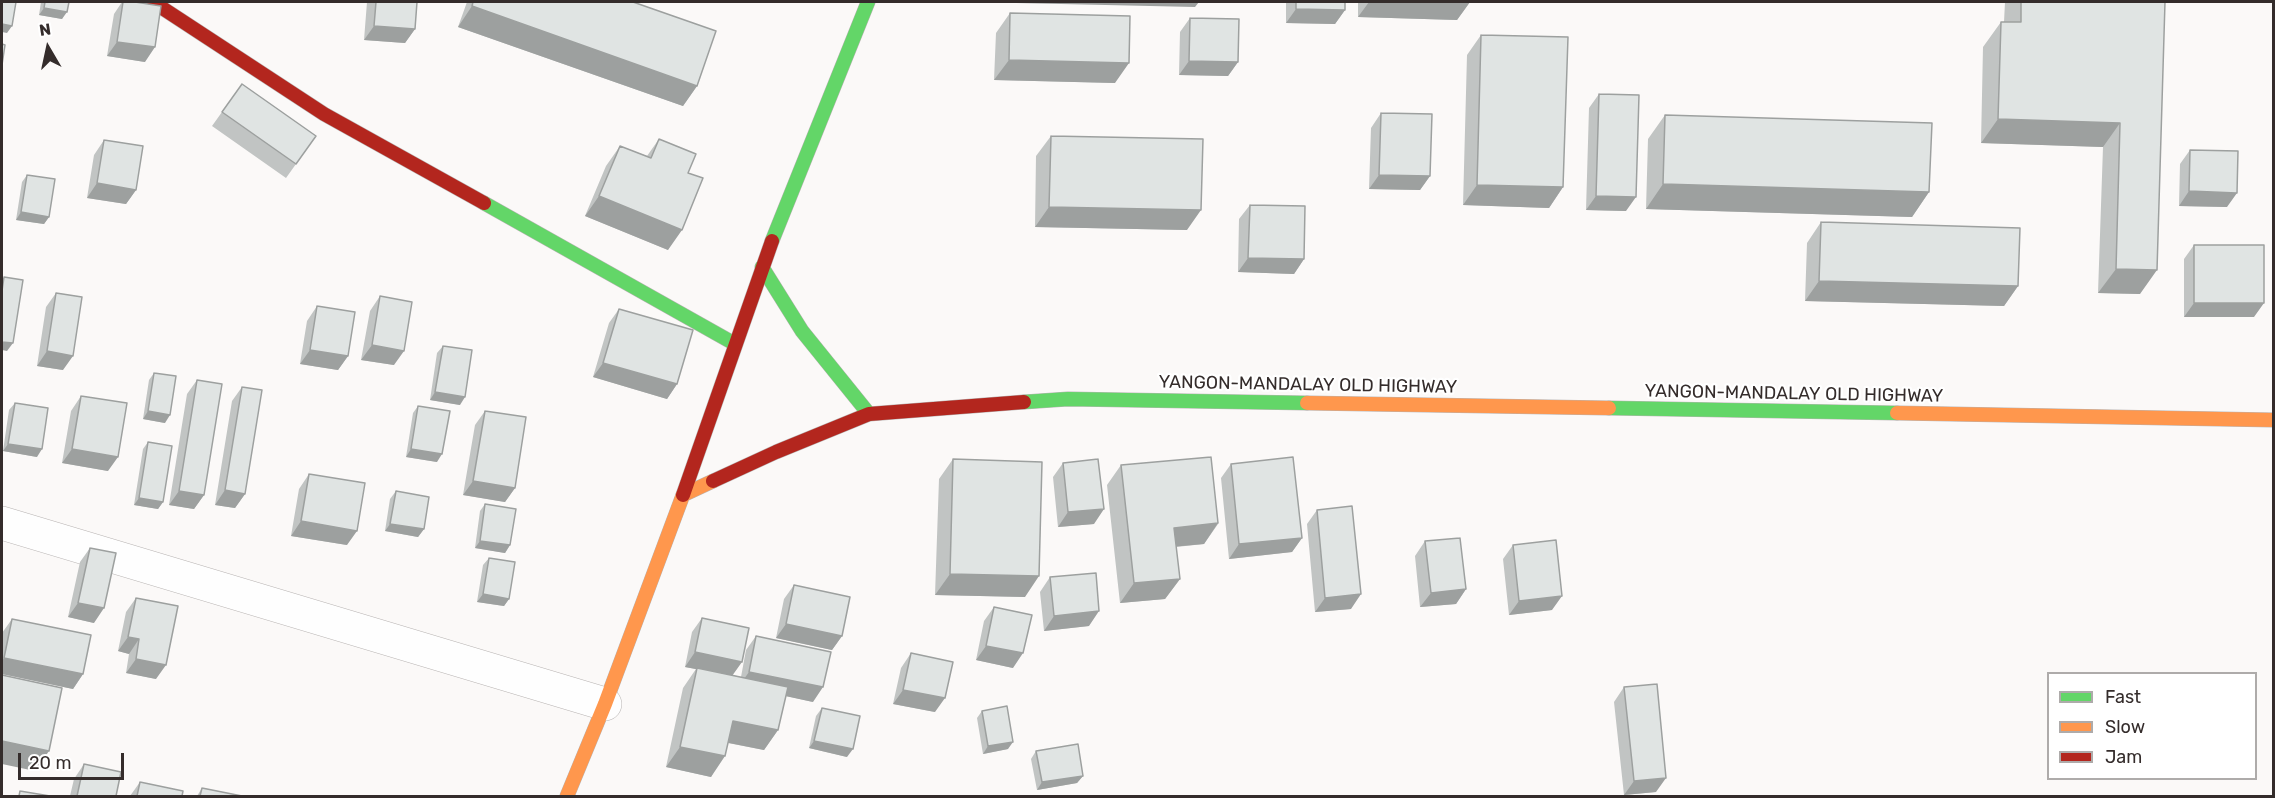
<!DOCTYPE html>
<style>
body{margin:0}
#map{position:relative;width:2275px;height:798px;overflow:hidden;background:#fbf9f8;font-family:Rubik,sans-serif}
canvas{display:block}
.frame{position:absolute;inset:0;border:3px solid #342c2b;pointer-events:none}
.legend{position:absolute;left:2047px;top:672px;width:210px;height:108px;box-sizing:border-box;background:#fff;border:2px solid #aeabaa;margin:0;padding:8px 10px;list-style:none;font-size:18px;color:#342c2b}
.legend li{display:flex;align-items:center;gap:12px;height:30px}
.legend b{width:30px;border:2px solid #aeabaa}
.north{position:absolute;left:18px;top:18px;width:60px;height:60px;-webkit-text-stroke:4px #fff;paint-order:stroke;rotate:351deg;font-size:16px;font-weight:700;line-height:24px;text-align:center;color:#342c2b}
.north::after{content:'';display:block;margin:auto;width:21px;height:27px;background:#342c2b;clip-path:polygon(50% 0,100% 100%,50% 72%,0 100%)}
.scale{position:absolute;left:18px;top:753px;width:106px;height:27px;box-sizing:border-box;border:3px solid #342c2b;border-top:0;padding-left:8px;font-size:18px;line-height:21px;white-space:nowrap;color:#342c2b;-webkit-text-stroke:4px #fff;paint-order:stroke}
</style>
<div id="map">
<canvas width="2275" height="798"></canvas>
<div class="frame"></div>
<ul class="legend">
<li><b style="height:8px;background:#63d668"></b>Fast</li>
<li><b style="height:8px;background:#ff974d"></b>Slow</li>
<li><b style="height:8px;background:#b3261e"></b>Jam</li>
</ul>
<div class="north">N</div>
<div class="scale">20 m</div>
</div>
<script>
const c = document.querySelector('canvas').getContext('2d');
c.lineJoin = 'round';
const poly = rows => new Path2D(rows.map(r => 'M' + r).join(''));
function strokePath(path, color, width, dash) { c.strokeStyle = color; c.lineWidth = width; c.lineCap = dash ? 'butt' : 'round'; c.setLineDash(dash || []); c.stroke(path); }
function fill(path, color) { c.fillStyle = color; c.fill(path, 'evenodd'); }
function label(font, color, halo, rows, align = 'center') {
  c.font = font + ' Rubik,sans-serif'; c.lineWidth = 4.5; c.setLineDash([]); c.textBaseline = 'middle'; c.strokeStyle = halo; c.fillStyle = color; for (const [text, x, y, turn = 0] of rows) {
    c.save(); c.translate(x, y); c.rotate((+turn || 0) * Math.PI / 180); c.textAlign = isNaN(turn) ? turn : align; if (halo) c.strokeText(text, 0, 0); c.fillText(text, 0, 0); c.restore();
  }
}
const street = poly([
 [2,523,605,704]
]);
const fast = poly([
 [484,203,735,344],
 [772,241,868,2],
 [762,267,802,331,869,414],
 [1024,402,1068,399,1307,403],
 [1609,408,1897,413]
]);
const slow = poly([
 [1307,403,1609,408],
 [1897,413,2274,420],
 [567,796,605,704,683,495,713,481]
]);
const jam = poly([
 [153,2,324,114,484,203],
 [713,481,776,452,869,414,1024,402],
 [683,495,772,241]
]);
strokePath(street, '#b8b4b3', 34);
strokePath(fast, '#b8b4b3', 15);
strokePath(slow, '#b8b4b3', 15);
strokePath(jam, '#b8b4b3', 15);
strokePath(street, '#fefefe', 33);
strokePath(fast, '#63d668', 14);
strokePath(slow, '#ff974d', 14);
strokePath(jam, '#b3261e', 14);
fill(poly([
 [41,2,69,2,62,19,39,15],
 [122,2,135,2,145,62,107,56,114,14],
 [367,2,417,2,415,29,405,43,364,40],
 [467,2,633,2,697,86,683,106,458,27],
 [1286,2,1345,2,1345,10,1335,24,1286,23],
 [1358,2,1470,2,1457,20,1358,17],
 [2005,2,2165,2,2140,294,2098,293,2103,147,1981,143,1983,47,2001,22,2004,22],
 [1010,13,1115,83,994,80,996,33],
 [1190,18,1238,62,1228,76,1179,75,1180,32],
 [1481,35,1563,187,1549,208,1463,205,1467,55],
 [242,84,316,136,286,178,212,126],
 [1599,94,1626,211,1586,210,1589,108],
 [1381,113,1430,176,1420,190,1369,189,1371,128],
 [1665,115,1929,192,1912,217,1646,209,1648,139],
 [1051,136,1187,230,1035,227,1036,156],
 [659,139,688,173,668,250,585,216,606,166,620,146,647,156],
 [104,140,136,190,126,204,87,198,94,155],
 [2190,150,2227,207,2179,206,2180,164],
 [27,175,49,217,44,224,16,220,22,182],
 [1250,205,1304,259,1294,274,1238,272,1239,219],
 [1821,222,2018,286,2004,306,1805,301,1807,243],
 [2194,245,2254,317,2184,317,2184,259],
 [56,293,63,370,37,366,46,307],
 [380,296,394,365,361,360,370,311],
 [317,306,348,356,338,370,300,364,307,321],
 [619,309,677,384,667,399,593,377,609,323],
 [443,346,460,405,430,400,437,353],
 [154,373,165,423,143,419,149,380],
 [197,380,204,495,194,509,169,505,187,394],
 [242,387,245,494,235,508,215,505,232,401],
 [81,396,108,471,62,463,71,411],
 [15,403,37,457,3,451,9,410],
 [418,406,437,462,406,457,413,413],
 [485,411,515,488,505,502,463,495,475,425],
 [148,442,163,502,158,509,134,505,143,449],
 [953,459,1025,597,935,595,939,479],
 [1063,463,1094,524,1058,527,1053,477],
 [1231,464,1302,538,1292,552,1229,559,1221,478],
 [1121,465,1218,524,1204,544,1176,547,1180,579,1165,599,1120,603,1107,485],
 [309,474,347,545,291,536,299,489],
 [396,491,424,529,418,537,385,531,390,499],
 [485,504,510,545,505,553,475,548,480,511],
 [1317,510,1351,609,1315,612,1307,524],
 [1425,541,1466,589,1456,604,1420,607,1415,556],
 [1513,545,1552,610,1509,615,1503,559],
 [90,548,94,623,68,617,80,562],
 [489,558,509,599,504,606,477,602,483,565],
 [1050,577,1089,626,1044,631,1040,592],
 [794,585,842,636,832,650,776,638,784,599],
 [136,598,156,679,126,673,129,654,118,651,126,612],
 [994,607,1013,668,976,660,984,621],
 [702,618,732,675,741,677,746,650,756,636,813,702,786,696,778,730,764,750,728,743,711,777,666,767,683,688,696,669,685,667,692,632],
 [12,619,83,674,73,689,2,674,2,633],
 [911,653,935,712,893,704,901,668],
 [1624,687,1656,792,1624,795,1614,702],
 [822,708,847,757,809,748,816,716],
 [982,711,1008,749,983,754,977,718],
 [1036,751,1083,776,1077,783,1037,790,1031,759],
 [84,764,116,796,70,796,74,779],
 [140,782,182,796,130,796],
 [202,788,242,796,197,796]
]), '#c1c4c3');
fill(poly([
 [1016,2,1199,2,1195,7,1016,3],
 [1369,2,1470,2,1457,20,1358,17],
 [472,6,697,86,683,106,458,27],
 [44,8,67,12,62,19,39,15],
 [1296,9,1345,10,1335,24,1286,23],
 [2,24,12,26,7,33,2,32],
 [374,26,415,29,405,43,364,40],
 [117,42,155,47,145,62,107,56],
 [1009,60,1129,63,1115,83,994,80],
 [1189,61,1238,62,1228,76,1179,75],
 [1998,119,2120,123,2103,147,1981,143],
 [1379,175,1430,176,1420,190,1369,189],
 [97,183,136,190,126,204,87,198],
 [1663,184,1929,192,1912,217,1646,209],
 [1477,185,1563,187,1549,208,1463,205],
 [2189,191,2237,193,2227,207,2179,206],
 [599,196,682,230,668,250,585,216],
 [1596,196,1636,197,1626,211,1586,210],
 [1049,207,1201,210,1187,230,1035,227],
 [21,212,49,217,44,224,16,220],
 [1248,258,1304,259,1294,274,1238,272],
 [2116,269,2157,270,2140,294,2098,293],
 [1819,281,2018,286,2004,306,1805,301],
 [2194,303,2264,303,2254,317,2184,317],
 [2,342,13,343,7,351,2,350],
 [372,345,404,351,394,365,361,360],
 [310,350,348,356,338,370,300,364],
 [47,351,73,356,63,370,37,366],
 [603,363,677,384,667,399,593,377],
 [435,392,465,397,460,405,430,400],
 [148,411,170,415,165,423,143,419],
 [8,444,42,449,37,457,3,451],
 [72,449,118,457,108,471,62,463],
 [411,449,442,454,437,462,406,457],
 [473,481,515,488,505,502,463,495],
 [225,490,245,494,235,508,215,505],
 [179,491,204,495,194,509,169,505],
 [139,498,163,502,158,509,134,505],
 [1104,509,1094,524,1058,527,1068,512],
 [301,521,357,531,347,545,291,536],
 [1218,523,1204,544,1160,548,1174,528],
 [390,524,424,529,418,537,385,531],
 [1302,538,1292,552,1229,559,1239,544],
 [480,541,510,545,505,553,475,548],
 [950,574,1039,576,1025,597,935,595],
 [1180,579,1165,599,1120,603,1134,583],
 [1466,589,1456,604,1420,607,1431,593],
 [483,594,509,599,504,606,477,602],
 [1361,594,1351,609,1315,612,1325,598],
 [1562,596,1552,610,1509,615,1519,601],
 [78,603,104,608,94,623,68,617],
 [1099,611,1089,626,1044,631,1054,616],
 [786,624,842,636,832,650,776,638],
 [128,637,139,639,129,654,118,651],
 [986,646,1023,653,1013,668,976,660],
 [695,652,742,662,732,676,685,667],
 [4,658,83,674,73,689,2,674,2,661],
 [136,659,166,665,156,679,126,673],
 [749,672,823,687,813,702,739,686],
 [903,690,945,698,935,712,893,704],
 [733,721,778,730,764,750,719,741],
 [2,741,49,751,35,771,2,764],
 [814,741,853,749,847,757,809,748],
 [1013,742,1008,749,983,754,988,746],
 [680,747,725,756,711,777,666,767],
 [1083,776,1077,783,1037,790,1042,782],
 [1666,778,1656,792,1624,795,1634,781]
]), '#9da09f');
const building = poly([
 [2,2,16,2,12,26,2,24,2,2],
 [45,2,69,2,67,12,44,8,45,2],
 [123,2,135,2,161,6,155,47,117,42,123,2],
 [376,2,417,2,415,29,374,26,376,2],
 [473,2,633,2,716,31,697,86,472,6,473,2],
 [1296,2,1345,2,1345,10,1296,9,1296,2],
 [2021,2,2165,2,2157,270,2116,269,2120,123,1998,119,2001,22,2021,22,2021,2],
 [1010,13,1130,16,1129,63,1009,60,1010,13],
 [1190,18,1239,19,1238,62,1189,61,1190,18],
 [1481,35,1568,37,1563,187,1477,185,1481,35],
 [2,44,5,45,2,65,2,44],
 [242,84,316,136,296,164,222,112,242,84],
 [1599,94,1639,95,1636,197,1596,196,1599,94],
 [1381,113,1432,114,1430,176,1379,175,1381,113],
 [1665,115,1932,123,1929,192,1663,184,1665,115],
 [1051,136,1203,139,1201,210,1049,207,1051,136],
 [659,139,696,154,688,173,703,178,682,230,599,196,620,146,651,158,659,139],
 [104,140,143,146,136,190,97,183,104,140],
 [2190,150,2238,151,2237,193,2189,191,2190,150],
 [27,175,55,179,49,217,21,212,27,175],
 [1250,205,1305,206,1304,259,1248,258,1250,205],
 [1821,222,2020,228,2018,286,1819,281,1821,222],
 [2194,245,2264,245,2264,303,2194,303,2194,245],
 [4,277,23,280,13,343,2,342,2,291,4,277],
 [56,293,82,297,73,356,47,351,56,293],
 [380,296,412,302,404,351,372,345,380,296],
 [317,306,355,312,348,356,310,350,317,306],
 [619,309,693,330,677,384,603,363,619,309],
 [443,346,472,350,465,397,435,392,443,346],
 [154,373,176,376,170,415,148,411,154,373],
 [197,380,222,384,204,495,179,491,197,380],
 [242,387,262,390,245,494,225,490,242,387],
 [81,396,127,403,118,457,72,449,81,396],
 [15,403,48,408,42,449,8,444,15,403],
 [418,406,450,411,442,454,411,449,418,406],
 [485,411,526,417,515,488,473,481,485,411],
 [148,442,172,446,163,502,139,498,148,442],
 [1211,457,1218,523,1174,528,1180,579,1134,583,1121,465,1211,457],
 [1293,457,1302,538,1239,544,1231,464,1293,457],
 [953,459,1042,462,1039,576,950,574,953,459],
 [1098,459,1104,509,1068,512,1063,463,1098,459],
 [309,474,365,483,357,531,301,521,309,474],
 [396,491,429,497,424,529,390,524,396,491],
 [485,504,516,509,510,545,480,541,485,504],
 [1352,506,1361,594,1325,598,1317,510,1352,506],
 [1460,538,1466,589,1431,593,1425,541,1460,538],
 [1556,540,1562,596,1519,601,1513,545,1556,540],
 [90,548,116,553,104,608,78,603,90,548],
 [489,558,515,562,509,599,483,594,489,558],
 [1096,573,1099,611,1054,616,1050,577,1096,573],
 [794,585,850,597,842,636,786,624,794,585],
 [136,598,178,606,166,665,136,659,139,639,128,637,136,598],
 [994,607,1032,615,1023,653,986,646,994,607],
 [702,618,749,628,742,662,695,652,702,618],
 [12,619,91,635,83,674,4,658,12,619],
 [756,636,831,652,823,687,749,672,756,636],
 [911,653,953,662,945,698,903,690,911,653],
 [697,668,788,687,778,730,733,721,725,756,680,747,697,668],
 [2,675,62,688,49,751,2,741,2,675],
 [1657,684,1666,778,1634,781,1624,687,1657,684],
 [1007,706,1013,742,988,746,982,711,1007,706],
 [822,708,860,716,853,749,814,741,822,708],
 [1078,744,1083,776,1042,782,1036,751,1078,744],
 [84,764,121,772,116,796,77,796,84,764],
 [140,782,183,791,182,796,137,796,140,782],
 [202,788,242,796,200,796,202,788],
 [20,791,50,796,19,796,20,791]
]);
fill(building, '#e0e4e3');
strokePath(building, '#9da09f', 1.5);
label('18px', '#342c2b', '#fff', [
 ["YANGON-MANDALAY OLD HIGHWAY",1308,385,1],
 ["YANGON-MANDALAY OLD HIGHWAY",1794,394,1]
]);
</script>
